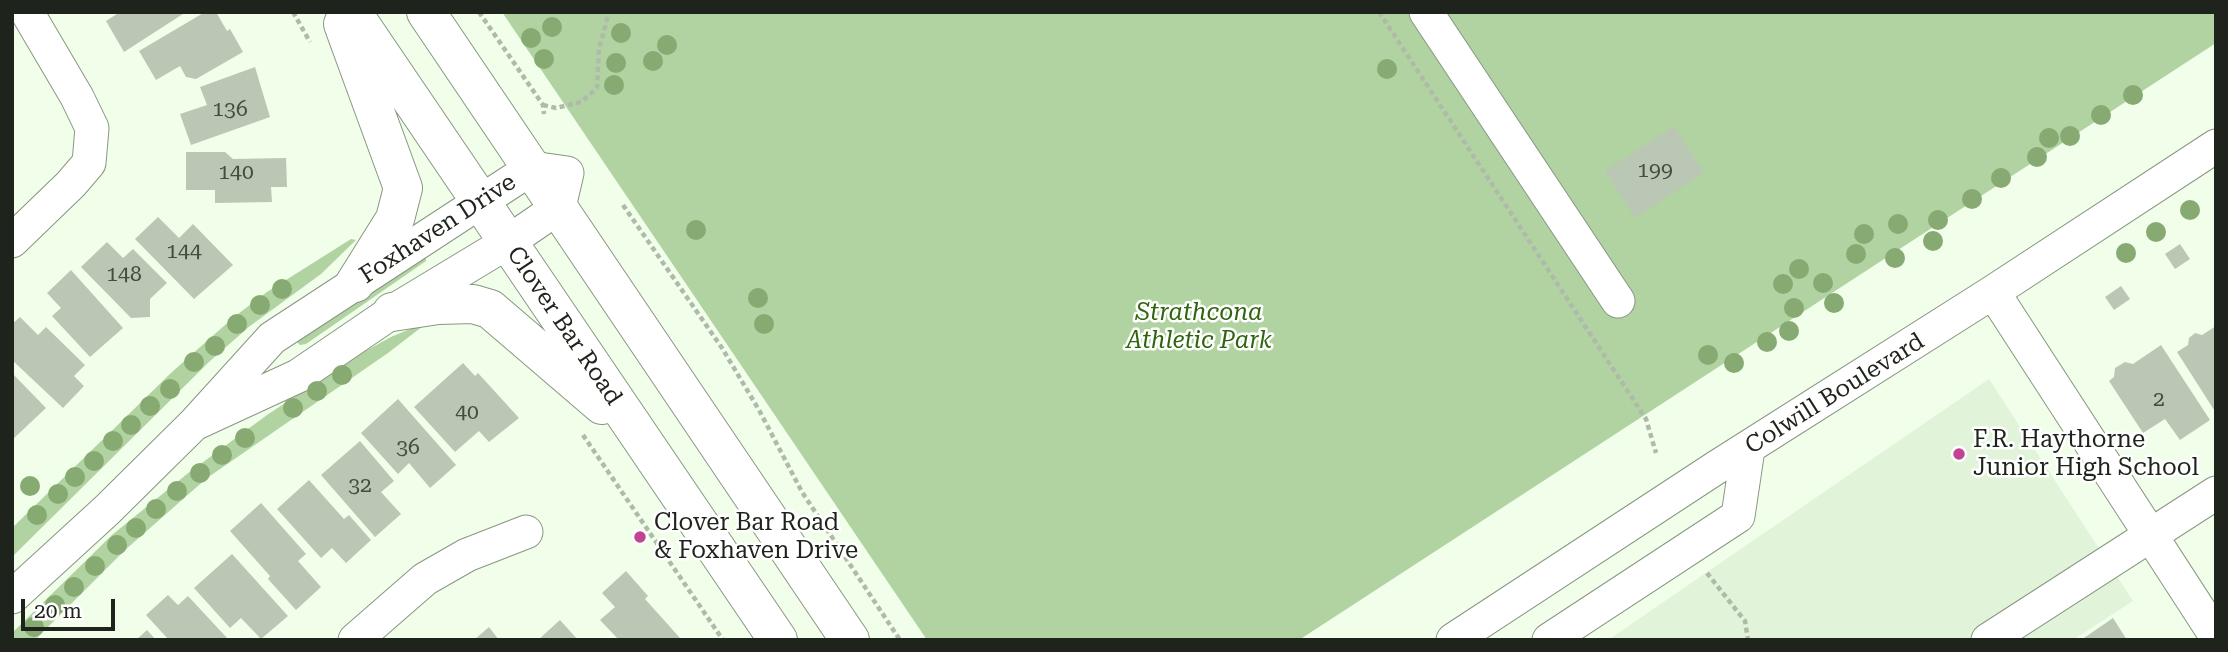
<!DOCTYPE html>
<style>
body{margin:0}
#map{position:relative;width:2228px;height:652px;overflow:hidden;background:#f0feea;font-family:"Roboto Serif",serif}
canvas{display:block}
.frame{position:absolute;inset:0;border:14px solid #1e231b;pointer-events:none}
.scale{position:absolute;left:21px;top:599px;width:94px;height:32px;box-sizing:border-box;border:4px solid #1e231b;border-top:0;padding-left:9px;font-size:21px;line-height:24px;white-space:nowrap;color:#1e231b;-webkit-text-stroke:5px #fff;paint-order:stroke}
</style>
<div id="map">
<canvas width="2228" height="652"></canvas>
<div class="frame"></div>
<div class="scale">20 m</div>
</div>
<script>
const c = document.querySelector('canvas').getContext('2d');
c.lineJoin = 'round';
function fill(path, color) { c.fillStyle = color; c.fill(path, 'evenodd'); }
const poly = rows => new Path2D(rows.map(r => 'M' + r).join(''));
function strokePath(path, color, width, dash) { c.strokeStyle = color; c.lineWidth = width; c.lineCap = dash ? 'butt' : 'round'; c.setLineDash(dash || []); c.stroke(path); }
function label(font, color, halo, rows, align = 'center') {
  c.font = font + ' "Roboto Serif",serif'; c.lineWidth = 5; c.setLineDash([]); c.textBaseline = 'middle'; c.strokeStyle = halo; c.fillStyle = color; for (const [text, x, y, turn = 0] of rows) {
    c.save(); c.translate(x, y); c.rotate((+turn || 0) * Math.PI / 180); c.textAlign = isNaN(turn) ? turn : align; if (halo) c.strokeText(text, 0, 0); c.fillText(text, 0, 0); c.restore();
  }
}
fill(poly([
 [1989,379,2133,601,2073,640,1608,640]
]), '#e1f4d9');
fill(poly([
 [502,12,2216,12,2216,43,1299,640,927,640],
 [351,239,356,240,321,274,250,326,210,361,12,557,12,528,172,372,234,317,267,292],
 [426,255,426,261,306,344,300,345,297,342,297,340],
 [423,324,423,326,388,353,207,478,125,550,35,640,12,640,12,633,112,535,187,474,267,415,358,355,393,336]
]), '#b0d3a1');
fill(poly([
 [120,12,186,12,124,52,106,21],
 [205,12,216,12,227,31,230,29,243,52,196,79,186,77,180,66,156,80,139,51],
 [255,67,270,117,191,145,180,114,207,105,200,87],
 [1674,126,1704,172,1635,218,1605,171],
 [186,152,225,152,233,159,286,158,287,187,271,187,272,202,215,203,215,190,186,190],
 [158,217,179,238,193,224,233,265,194,299,135,239],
 [107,242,123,258,133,249,167,283,150,299,150,317,131,318,81,267],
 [2180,244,2190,259,2175,269,2165,254],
 [71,270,123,328,90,357,52,316,61,308,47,293],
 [2121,286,2130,299,2114,310,2105,297],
 [20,317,38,335,46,327,85,365,74,376,84,386,63,408,12,360,12,324],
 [2216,326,2216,413,2177,352,2188,345,2189,338,2195,333,2202,335],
 [2161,345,2210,420,2180,440,2165,419,2143,433,2109,381,2114,377,2115,368,2125,362,2133,364],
 [463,363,475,376,478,373,519,418,489,442,479,431,455,452,414,407],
 [12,373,46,408,12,440],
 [398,399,456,465,430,488,409,463,398,474,361,433],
 [360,441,394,481,381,492,401,514,375,537,321,475],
 [309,480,344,519,349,515,371,540,346,563,332,548,321,558,277,509],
 [261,503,306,554,298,561,321,587,296,610,268,579,270,576,230,531],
 [232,554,288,616,261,639,241,618,230,628,194,588],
 [626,571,648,596,645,599,680,638,678,640,619,640,600,620,615,607,602,593],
 [168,595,178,605,188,596,227,638,224,640,169,640,146,615],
 [2113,618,2127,640,2081,640],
 [560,620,578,640,538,640],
 [489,627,499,640,474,640],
 [147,630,156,640,136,640]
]), '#bac7b4');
const minor = poly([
 [1426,12,1618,301],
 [12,241,71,184,89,163,92,128,77,97,27,12],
 [1993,292,2216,636],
 [12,597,107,510,194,424,272,338,532,168,567,173,559,207,508,242,392,312,298,376,194,424],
 [355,640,425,579,467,555,526,532],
 [1453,640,1717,467,1993,292,2216,146],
 [1549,640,1738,516,1748,449],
 [1988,640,2216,493]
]);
const major = poly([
 [352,12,778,640],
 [426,12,850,640],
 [343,24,403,188,395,219,355,283],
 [392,312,438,305,473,304,490,309,602,405]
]);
strokePath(minor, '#899683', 35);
strokePath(major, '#899683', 40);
strokePath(poly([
 [293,12,310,42],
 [479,12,543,105,544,114],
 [1379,12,1646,419,1656,453],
 [543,105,556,108,581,102,597,88,599,49,609,12],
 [623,205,722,348,759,410,802,492,900,640],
 [583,435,723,640],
 [1707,573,1745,621,1748,640]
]), '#afbaaa', 4.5, [5, 3.5]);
strokePath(minor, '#fff', 33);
strokePath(major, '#fff', 38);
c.fillStyle = '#87a972';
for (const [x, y] of [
 [552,27],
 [621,33],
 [531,38],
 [667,45],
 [544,59],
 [653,61],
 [616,63],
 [1387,69],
 [614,85],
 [2133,95],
 [2101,115],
 [2070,136],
 [2049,138],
 [2037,157],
 [2001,178],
 [1972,199],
 [2190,210],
 [1938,220],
 [1898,224],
 [696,230],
 [2156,232],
 [1864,234],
 [1933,241],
 [2126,253],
 [1856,254],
 [1895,258],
 [1799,269],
 [1823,283],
 [1783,284],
 [282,289],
 [758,298],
 [1834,303],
 [260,305],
 [1794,308],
 [237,324],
 [764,324],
 [1789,331],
 [1767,342],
 [215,346],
 [1708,355],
 [194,362],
 [1734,363],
 [342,375],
 [170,389],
 [317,391],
 [150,406],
 [293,408],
 [131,425],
 [245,438],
 [113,441],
 [222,455],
 [94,461],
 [200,473],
 [75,477],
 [30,486],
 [177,491],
 [58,494],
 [156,509],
 [37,515],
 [136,528],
 [117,545],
 [95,566],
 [74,587],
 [55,605],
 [34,627]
]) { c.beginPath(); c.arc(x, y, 10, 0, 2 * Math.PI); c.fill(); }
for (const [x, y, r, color] of [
 [1959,454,7,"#c14391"],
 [640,537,7,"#c14391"]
]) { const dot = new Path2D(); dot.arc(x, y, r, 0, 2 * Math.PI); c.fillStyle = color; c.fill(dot); strokePath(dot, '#fff', 2.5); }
label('21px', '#454c41', null, [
 ["136",230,110],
 ["199",1655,171],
 ["140",236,173],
 ["144",184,252],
 ["148",124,275],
 ["2",2159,400],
 ["40",467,413],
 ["36",408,448],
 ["32",360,486]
]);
label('24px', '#1e231b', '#fff', [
 ["Foxhaven Drive",438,229,-33],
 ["Clover Bar Road",564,326,56],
 ["Colwill Boulevard",1835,394,-32]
]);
label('italic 24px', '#31640f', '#fff', [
 ["Strathcona",1199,313],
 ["Athletic Park",1199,341]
]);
label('24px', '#1e231b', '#fff', [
 ["F.R. Haythorne",1973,440],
 ["Junior High School",1973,468],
 ["Clover Bar Road",654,523],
 ["& Foxhaven Drive",654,551]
], 'left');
</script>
